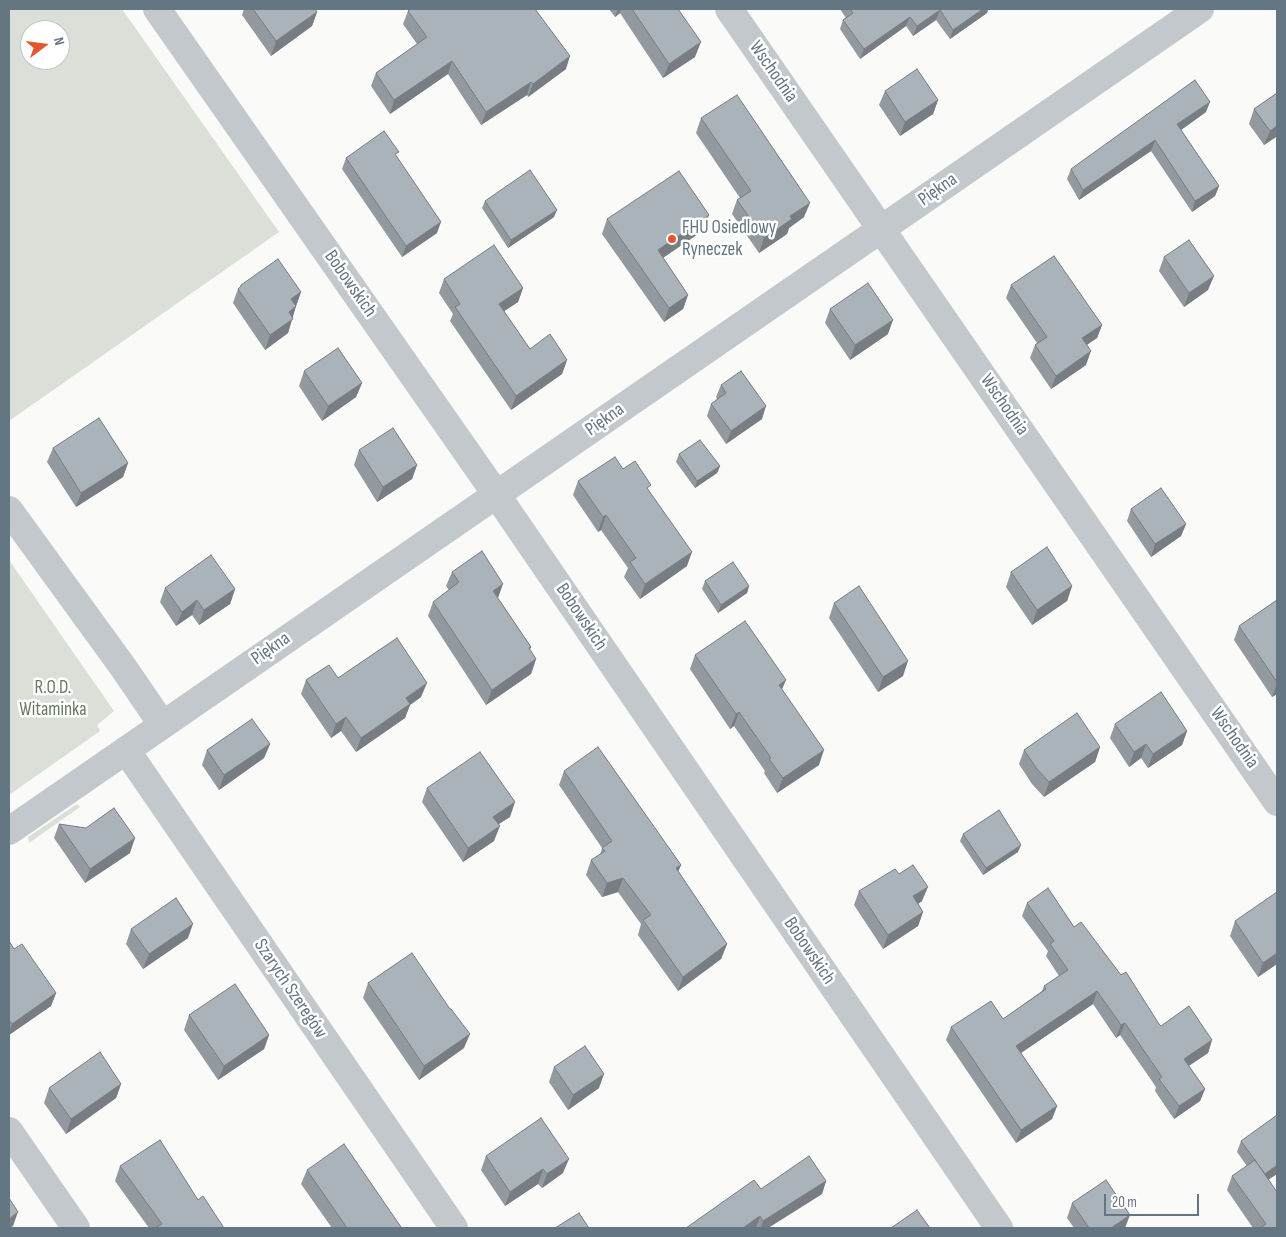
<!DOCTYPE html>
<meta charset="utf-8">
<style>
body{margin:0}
#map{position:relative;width:1286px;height:1237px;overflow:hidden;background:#fafaf8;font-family:"Sofia Sans Condensed",sans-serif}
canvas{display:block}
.frame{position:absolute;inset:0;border:10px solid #657683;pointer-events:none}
.north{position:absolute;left:20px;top:20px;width:50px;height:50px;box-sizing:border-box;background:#fff;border:1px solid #c1c8cd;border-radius:50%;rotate:75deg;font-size:14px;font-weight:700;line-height:20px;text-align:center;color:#657683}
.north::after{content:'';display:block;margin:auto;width:18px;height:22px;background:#e4572e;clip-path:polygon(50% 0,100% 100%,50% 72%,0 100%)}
.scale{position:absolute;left:1104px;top:1194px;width:95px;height:22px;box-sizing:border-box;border:2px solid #657683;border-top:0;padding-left:6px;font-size:15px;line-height:18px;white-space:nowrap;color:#657683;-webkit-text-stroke:4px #fff;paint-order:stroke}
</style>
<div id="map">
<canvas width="1286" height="1237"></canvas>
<div class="frame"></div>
<div class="north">N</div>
<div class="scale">20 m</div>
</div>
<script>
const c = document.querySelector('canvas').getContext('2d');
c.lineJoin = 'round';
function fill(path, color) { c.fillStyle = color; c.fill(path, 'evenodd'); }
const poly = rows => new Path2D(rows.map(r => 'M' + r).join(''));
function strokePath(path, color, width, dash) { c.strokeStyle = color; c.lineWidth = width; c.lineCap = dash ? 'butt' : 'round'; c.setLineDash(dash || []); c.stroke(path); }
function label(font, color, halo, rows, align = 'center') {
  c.font = font + ' "Sofia Sans Condensed",sans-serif'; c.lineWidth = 5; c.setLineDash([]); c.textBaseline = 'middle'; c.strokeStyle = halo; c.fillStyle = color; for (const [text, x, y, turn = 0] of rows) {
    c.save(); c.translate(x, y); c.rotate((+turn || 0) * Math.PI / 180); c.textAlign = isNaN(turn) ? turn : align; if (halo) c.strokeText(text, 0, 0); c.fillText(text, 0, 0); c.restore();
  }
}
fill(poly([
 [9,9,122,9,279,232,9,421],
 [30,30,60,30,60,60,30,60],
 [9,560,114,711,97,725,100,731,9,795],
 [77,804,80,807,29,843,28,837]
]), '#dadfd7');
strokePath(poly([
 [157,9,496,494,999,1228],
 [729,9,1277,802],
 [9,510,123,667,162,724],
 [126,750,454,1228],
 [9,831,1200,9],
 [9,1131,76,1228]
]), '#c3c8cc', 28);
fill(poly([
 [244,9,315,9,317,12,312,26,271,56,242,15],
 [409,9,535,9,566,69,528,97,527,95,481,125,448,74,390,114,371,86,376,73,417,44,403,24,408,11,410,10],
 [609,9,678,9,695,57,663,78,620,13,615,17],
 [840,9,988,9,987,13,950,39,936,20,913,36,906,26,860,59,840,29,843,20,846,18],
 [885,91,938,100,933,114,900,136,879,105],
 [1277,93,1277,138,1276,137,1264,145,1249,124,1254,109],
 [1206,112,1181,130,1219,186,1215,196,1192,212,1151,151,1079,200,1067,179,1071,169],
 [701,118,804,217,789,228,787,234,759,253,732,214,737,200,740,198,696,133],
 [397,157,437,233,402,257,342,169,346,158],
 [485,201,554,217,508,248,482,208],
 [607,219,704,230,663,258,688,295,683,309,664,322,602,234],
 [1164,257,1208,290,1184,307,1159,271],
 [444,279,523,288,518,302,504,311,530,349,567,360,562,374,511,410,450,321,453,314,439,293],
 [241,285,301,292,296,306,288,333,265,350,233,303,238,289,240,288],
 [1011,285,1102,325,1097,338,1087,345,1086,365,1051,389,1030,358,1035,345,1037,343,1006,298],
 [830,309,888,334,850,360,825,323],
 [304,371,362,383,356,397,322,421,299,386],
 [721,385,762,419,726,444,707,416,711,404,717,399,716,397],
 [53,448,128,463,123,477,76,507,47,462],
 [359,450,417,465,412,479,377,502,354,465],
 [679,454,720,466,717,473,695,488,676,462],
 [623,469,649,491,687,566,640,599,624,577,628,568,601,530,598,532,573,495,578,481],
 [1131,509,1186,524,1181,536,1151,557,1127,521],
 [452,572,498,598,531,647,530,650,536,659,531,674,486,705,428,616,433,602,449,590,446,586],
 [1011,572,1072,586,1067,601,1032,625,1006,587],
 [705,581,749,586,747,593,718,613,702,589],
 [165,588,235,589,230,604,199,625,192,615,176,626,160,602],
 [1277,600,1277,694,1272,697,1234,640,1239,626],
 [834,603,903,676,878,692,829,618],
 [695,655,782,690,819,765,777,793,764,773,765,771,734,726,730,729,690,669],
 [338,678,421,697,410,705,405,718,356,752,341,731,331,738,301,694,306,680],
 [1115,724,1187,731,1182,745,1148,768,1141,758,1129,767,1110,738],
 [270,744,264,758,219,790,202,765,207,750],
 [1100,747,1095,762,1044,797,1032,784,1019,764,1024,750],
 [564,771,681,865,678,871,727,944,721,959,678,991,638,935,641,924,618,892,602,897,586,875,591,860,600,855,602,848,559,785],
 [427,788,510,817,498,824,494,841,463,862,422,802],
 [59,824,130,853,85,883,54,838],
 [963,834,1018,852,983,875,960,841],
 [899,874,922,901,918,904,923,912,918,926,883,949,854,905,859,891],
 [1027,903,1074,927,1159,1024,1161,1026,1212,1040,1208,1053,1189,1066,1205,1089,1200,1101,1174,1119,1155,1091,1156,1087,1120,1035,1116,1038,1093,1004,1021,1053,1057,1106,1052,1119,1016,1143,946,1040,951,1027,1003,1019,1042,991,1044,986,1059,976,1046,956,1048,951,1022,916],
 [1235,921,1277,964,1258,977,1230,936],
 [131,929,188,938,143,969,126,944],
 [9,941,14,949,56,993,51,1006,9,1035],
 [368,983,464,1048,419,1080,363,998],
 [189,1015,269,1035,264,1049,218,1080,184,1030],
 [554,1067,599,1088,568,1110,549,1082],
 [121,1084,116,1098,66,1134,44,1103,49,1088],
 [1241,1141,1277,1174,1269,1179,1277,1228,1253,1228,1227,1190,1232,1176,1247,1166,1237,1152],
 [486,1156,563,1173,542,1188,538,1184,505,1206,481,1170],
 [120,1166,224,1228,149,1228,115,1181],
 [307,1170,401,1227,401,1228,332,1228,301,1184],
 [826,1181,822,1194,768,1228,686,1228,761,1189],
 [1072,1203,1125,1228,1074,1228,1067,1218]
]), '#929a9f');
fill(poly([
 [618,9,621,9,620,13,615,17],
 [983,9,988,9,987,13,950,39,953,30],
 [940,10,936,20,913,36,917,26],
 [317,12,312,26,271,56,276,41],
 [910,17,906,26,860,59,864,49],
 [701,42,695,57,663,78,669,64],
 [570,56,566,69,528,97,533,84],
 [452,61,448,74,390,114,394,100],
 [531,82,527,95,481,125,486,112],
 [938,100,933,114,900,136,905,122],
 [1210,102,1206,112,1174,135,1177,124],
 [1277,126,1277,135,1276,137,1264,145,1270,131],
 [1155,140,1151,151,1079,200,1083,190],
 [1219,186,1215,196,1192,212,1195,201],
 [810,203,804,217,789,228,787,234,759,253,764,238,790,216],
 [557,210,554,217,508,248,511,240],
 [709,215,704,230,652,265,658,250],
 [441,222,437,233,402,257,406,246],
 [1214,276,1208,290,1184,307,1189,293],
 [523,288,518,302,494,318,499,304],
 [301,292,296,306,291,299],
 [688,295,683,309,664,322,669,308],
 [296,306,288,333,265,350,270,335,289,312],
 [893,320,888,334,850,360,855,345],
 [1102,325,1097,338,1077,351,1082,338],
 [1091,351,1086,365,1051,389,1056,376],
 [567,360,562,374,511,410,516,396],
 [362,383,356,397,322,421,328,406],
 [766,406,762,419,726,444,731,431],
 [128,463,123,477,76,507,81,493],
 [417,465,412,479,377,502,383,487],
 [720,466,717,473,695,488,697,481],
 [606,515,601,530,598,532,603,517],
 [1186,524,1181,536,1151,557,1155,544],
 [692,552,687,566,640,599,645,584],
 [503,584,498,598,493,591],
 [749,586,747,593,718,613,721,605],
 [1072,586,1067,601,1032,625,1037,610],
 [235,589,230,604,199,625,204,610],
 [197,600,192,615,176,626,182,612],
 [536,659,531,674,486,705,492,690],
 [908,661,903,676,878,692,883,677],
 [786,680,780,694,779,685],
 [427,683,421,697,410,705,405,718,356,752,361,738,406,698],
 [1277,684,1277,694,1272,697],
 [739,712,734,726,730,729,736,714],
 [346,717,341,731,331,738,336,724],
 [1187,731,1182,745,1148,768,1153,754],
 [270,744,264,758,219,790,224,775],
 [1146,744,1141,758,1129,767,1134,752],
 [1100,747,1095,762,1044,797,1049,782],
 [824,750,819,765,777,793,783,778],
 [515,802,510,817,488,831,493,817],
 [500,826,494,841,463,862,468,848],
 [135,838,130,853,85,883,90,869],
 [1021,845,1018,852,983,875,986,868],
 [681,865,675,879,676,868],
 [623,878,618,892,602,897,607,883],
 [928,887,922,901,908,911,913,896],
 [923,912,918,926,883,949,888,935],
 [193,924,188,938,143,969,149,954],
 [727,944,721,959,678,991,683,977],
 [1277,953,1277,964,1258,977,1263,963],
 [1097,991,1093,1004,1012,1059,1016,1046],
 [56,993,51,1006,9,1035,9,1032,12,1024],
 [1125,1023,1120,1035,1116,1038,1121,1025],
 [470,1034,464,1048,419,1080,424,1066],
 [269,1035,264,1049,218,1080,224,1066],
 [1212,1040,1208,1053,1179,1072,1184,1059],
 [604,1074,599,1088,568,1110,573,1095],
 [121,1084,116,1098,66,1134,71,1119],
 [1205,1089,1200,1101,1174,1119,1179,1106],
 [1057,1106,1052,1119,1016,1143,1021,1130],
 [569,1159,563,1173,542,1188,547,1174],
 [1277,1165,1277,1174,1260,1185,1264,1174],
 [543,1169,538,1184,505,1206,510,1192],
 [826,1181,822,1194,768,1228,761,1228,763,1221],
 [18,1212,13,1226,10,1228,9,1228,9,1219],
 [1130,1215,1125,1228,1111,1228],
 [760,1216,756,1228,743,1228]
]), '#777d82');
const building = poly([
 [253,9,315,9,317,12,276,41,253,9],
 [411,9,535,9,570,56,533,84,531,82,486,112,452,61,394,100,376,73,427,37,408,11,411,9],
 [632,9,678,9,701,42,669,64,632,9],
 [850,9,983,9,953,30,940,10,917,26,910,17,864,49,843,20,853,13,850,9],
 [917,69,938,100,905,122,885,91,917,69],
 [1195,80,1210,102,1177,124,1219,186,1195,201,1155,140,1083,190,1071,169,1195,80],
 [1277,93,1277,126,1270,131,1254,109,1277,93],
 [737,95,810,203,790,216,792,219,764,238,737,200,751,191,701,118,737,95],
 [384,131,399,152,395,154,441,222,406,246,346,158,384,131],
 [530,170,557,210,511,240,485,201,530,170],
 [679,171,709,215,658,250,688,295,669,308,607,219,679,171],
 [1189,240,1214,276,1189,293,1164,257,1189,240],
 [494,245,523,288,499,304,530,349,550,334,567,360,516,396,455,307,460,304,444,279,494,245],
 [1054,256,1102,325,1082,338,1091,351,1056,376,1035,345,1047,337,1011,285,1054,256],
 [278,259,301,292,291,299,296,306,289,312,293,319,270,335,238,289,241,286,241,285,278,259],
 [868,283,893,320,855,345,830,309,868,283],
 [338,348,362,383,328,406,304,371,338,348],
 [741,371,766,406,731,431,711,404,726,393,721,385,741,371],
 [99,418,128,463,81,493,53,448,99,418],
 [393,428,417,465,383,487,359,450,393,428],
 [700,440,720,466,697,481,679,454,700,440],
 [615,457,623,469,635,461,651,485,647,488,692,552,645,584,630,562,636,558,606,515,603,517,578,481,615,457],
 [1161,488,1186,524,1155,544,1131,509,1161,488],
 [1047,547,1072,586,1037,610,1011,572,1047,547],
 [482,551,503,584,493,591,531,647,529,648,536,659,492,690,433,602,459,582,452,572,482,551],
 [211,555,235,589,204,610,197,600,182,612,165,588,211,555],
 [733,562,749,586,721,605,705,581,733,562],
 [859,586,908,661,883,677,834,603,859,586],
 [1277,600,1277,682,1239,626,1277,600],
 [745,621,786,680,779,685,824,750,783,778,769,759,771,758,739,712,736,714,695,655,745,621],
 [397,638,427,683,406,698,410,704,361,738,346,717,336,724,306,680,329,665,338,678,397,638],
 [1161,692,1187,731,1153,754,1146,744,1134,752,1115,724,1161,692],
 [1077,713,1100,747,1049,782,1037,769,1024,750,1077,713],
 [252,719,270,744,224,775,207,750,252,719],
 [598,747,681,865,676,868,727,944,683,977,643,920,651,915,623,878,607,883,591,860,605,851,602,848,612,841,564,771,598,747],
 [480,752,515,802,493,817,500,826,468,848,427,788,480,752],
 [114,808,135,838,90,869,59,824,86,828,114,808],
 [999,810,1021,845,986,868,963,834,999,810],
 [913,865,928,887,913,896,923,912,888,935,859,891,895,869,899,874,913,865],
 [1048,888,1074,927,1081,922,1121,975,1126,972,1159,1024,1161,1026,1189,1006,1212,1040,1184,1059,1205,1089,1179,1106,1159,1079,1162,1077,1125,1023,1121,1025,1097,991,1016,1046,1057,1106,1021,1130,951,1027,991,1001,1003,1019,1046,989,1044,986,1068,970,1050,944,1054,941,1027,903,1048,888],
 [1277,892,1277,953,1263,963,1235,921,1277,892],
 [176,898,193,924,149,954,131,929,176,898],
 [9,941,14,949,22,944,56,993,12,1024,9,1020,9,941],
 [412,953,450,1009,451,1009,470,1034,424,1066,368,983,412,953],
 [235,984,269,1035,224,1066,189,1015,235,984],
 [585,1046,604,1074,573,1095,554,1067,585,1046],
 [100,1052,121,1084,71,1119,49,1088,100,1052],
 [1277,1115,1277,1165,1265,1174,1241,1141,1277,1115],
 [541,1118,569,1159,547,1174,543,1169,510,1192,486,1156,541,1118],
 [160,1140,198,1200,203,1196,224,1228,157,1228,157,1227,162,1224,120,1166,160,1140],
 [344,1144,401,1227,399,1228,347,1228,307,1170,344,1144],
 [809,1156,826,1181,763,1221,760,1216,743,1228,686,1228,754,1180,761,1189,809,1156],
 [1255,1160,1277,1192,1277,1228,1260,1228,1266,1224,1232,1176,1255,1160],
 [1106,1180,1130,1215,1111,1228,1089,1228,1072,1203,1106,1180],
 [9,1198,18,1212,9,1219,9,1198],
 [917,1210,930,1228,891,1228,917,1210],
 [579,1213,589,1228,555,1228,579,1213]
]);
fill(building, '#aab3b9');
strokePath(building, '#777d82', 1);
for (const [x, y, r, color] of [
 [672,239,5,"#e4572e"]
]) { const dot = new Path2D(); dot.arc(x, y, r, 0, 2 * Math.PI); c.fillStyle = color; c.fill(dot); strokePath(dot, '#fff', 2); }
label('19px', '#657683', '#fff', [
 ["Wschodnia",773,72,55],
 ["Piękna",938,190,-35],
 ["Bobowskich",350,284,55],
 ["Wschodnia",1004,405,55],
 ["Piękna",605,420,-35],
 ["Bobowskich",581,617,56],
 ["Piękna",271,649,-35],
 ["Wschodnia",1234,738,55],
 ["Bobowskich",809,951,56],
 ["Szarych Szeregów",290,989,56]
]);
label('19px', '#657683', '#fff', [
 ["FHU Osiedlowy",682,228],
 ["Ryneczek",682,250]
], 'left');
label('19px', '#687a64', '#fff', [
 ["R.O.D.",53,688],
 ["Witaminka",53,710]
]);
</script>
